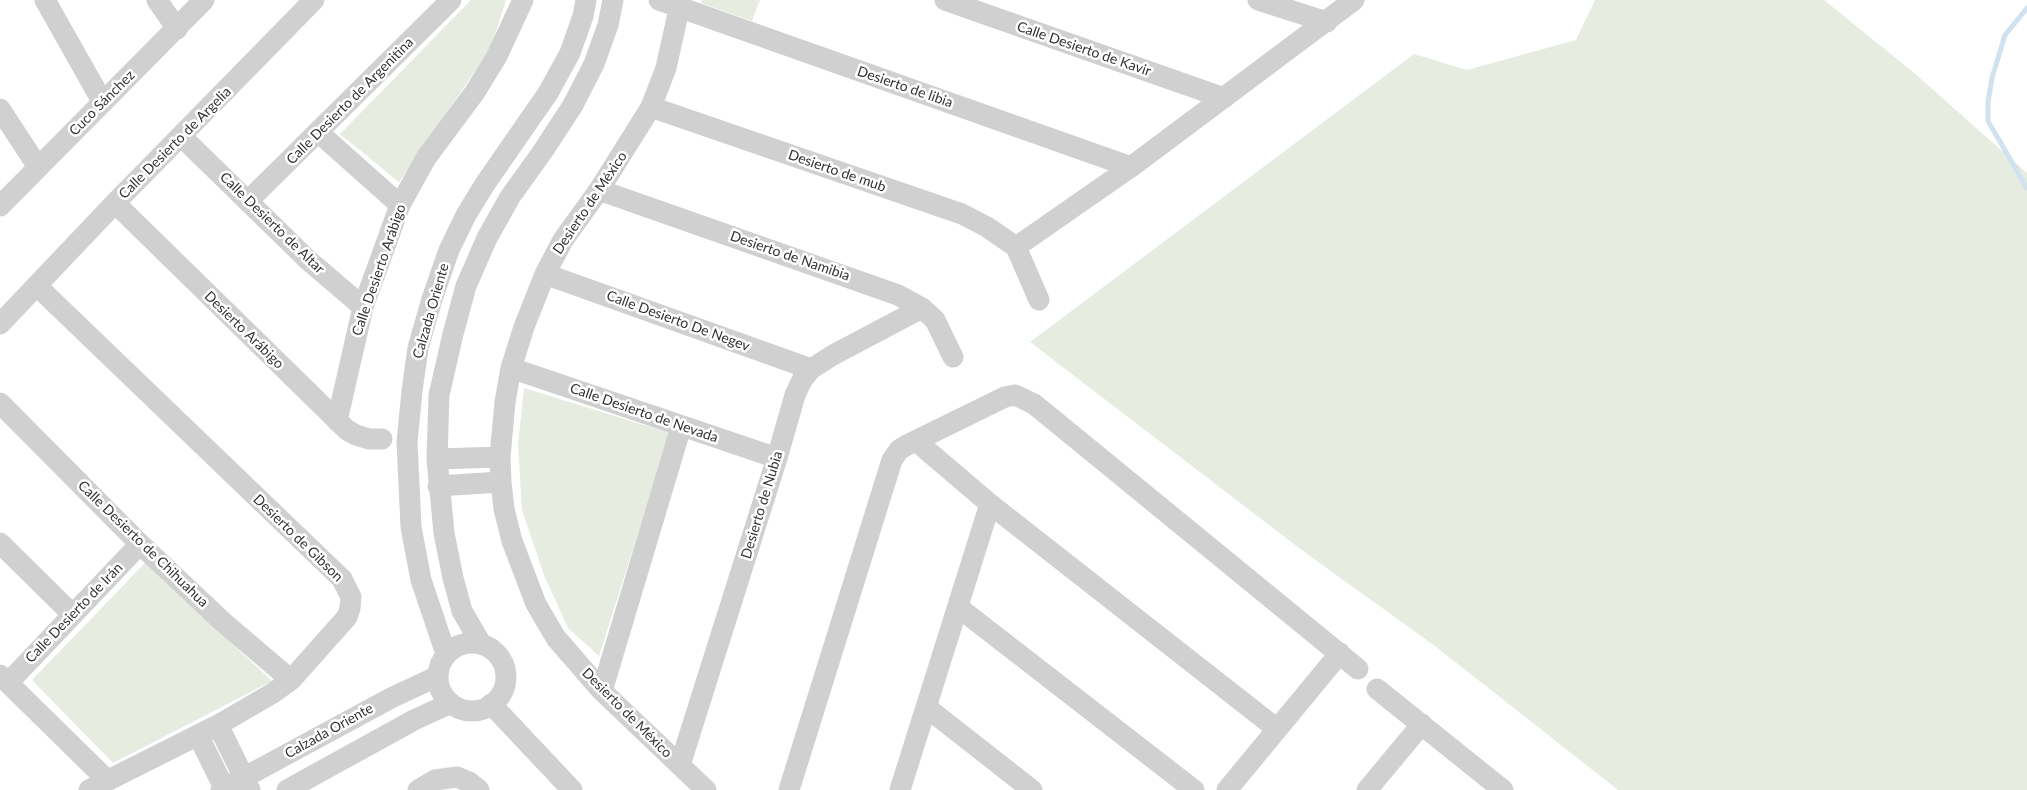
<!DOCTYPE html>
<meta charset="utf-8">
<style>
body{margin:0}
canvas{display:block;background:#fff}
</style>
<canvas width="2027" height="790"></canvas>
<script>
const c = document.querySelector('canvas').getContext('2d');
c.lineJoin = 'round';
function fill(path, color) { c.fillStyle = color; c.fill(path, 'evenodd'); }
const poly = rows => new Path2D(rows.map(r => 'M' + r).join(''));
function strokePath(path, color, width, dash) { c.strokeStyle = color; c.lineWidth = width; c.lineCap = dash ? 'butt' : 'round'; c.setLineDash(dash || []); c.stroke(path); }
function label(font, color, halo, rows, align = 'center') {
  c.font = font + ' Lato,sans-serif'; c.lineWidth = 5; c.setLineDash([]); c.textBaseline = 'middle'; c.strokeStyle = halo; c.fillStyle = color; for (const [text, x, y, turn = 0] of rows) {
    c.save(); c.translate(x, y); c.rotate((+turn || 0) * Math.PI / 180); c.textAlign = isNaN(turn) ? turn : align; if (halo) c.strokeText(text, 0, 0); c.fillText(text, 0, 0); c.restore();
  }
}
fill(poly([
 [471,0,506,0,491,48,399,182,340,134],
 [702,0,760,0,752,21,701,3],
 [1595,0,1824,0,1913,72,2027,173,2027,790,1618,790,1435,646,1303,551,1030,342,1414,54,1467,70,1576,40],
 [524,388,670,433,599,656,568,628,544,575,522,510,518,444],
 [145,563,272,681,113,763,32,680]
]), '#e6ecdf');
strokePath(poly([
 [2027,8,2005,35,1992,78,1988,102,1988,121,2027,188]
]), '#cfe2ee', 5);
strokePath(poly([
 [45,0,102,101],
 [157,0,177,29],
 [659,0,1131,167],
 [681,0,666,68,651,107,599,190,563,240,545,274,524,327,511,368,505,402,500,457,501,482,504,509,512,541,536,604,556,638,602,691,706,790],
 [945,0,1224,98],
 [1258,0,1327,22],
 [651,107,962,214,987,227,1016,247,1039,300],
 [0,109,38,167],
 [318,132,400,205],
 [182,137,308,260,363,307],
 [599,190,898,295,922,308,935,320,953,357],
 [248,201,451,0],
 [115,203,347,430,356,435,369,439,382,439],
 [0,206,204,0],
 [1016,247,1131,167,1354,0],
 [545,274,811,369],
 [37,286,342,579,351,597,350,608,347,617,291,680,273,693,218,725,89,790],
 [0,324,115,203,314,0],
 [511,368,777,458],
 [0,403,140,544,223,622,291,680],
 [337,421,363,307,400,205,426,158,475,92,497,56,523,0],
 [916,441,990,504,1277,729],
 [437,459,500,457],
 [438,486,501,482],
 [0,543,72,614],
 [958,607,1194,790],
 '438 677a34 34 0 1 1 68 0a34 34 0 1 1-68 0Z',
 [481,644,462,611,453,578,444,533,437,459,439,395,453,334,466,286,487,238,510,197,543,151,573,105,594,64,608,25,613,0],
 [446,654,421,580,411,527,407,442,412,391,418,348,432,299,449,250,466,215,485,184,548,93,570,53,583,16,586,0],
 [0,675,107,780],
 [8,683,140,544],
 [1377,689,1503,790],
 [602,691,681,427],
 [491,704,572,790],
 [926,707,1032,790],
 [218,725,250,790],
 [198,735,225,790],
 [680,765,777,458,795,395,802,380,811,369,833,355,922,308],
 [221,790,391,698,438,676],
 [287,790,414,720,451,703],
 [418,790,435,780,457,777,469,782,479,790],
 [789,790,892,460,899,450,907,445,1005,397,1015,395,1034,404,1358,669],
 [900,790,990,504],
 [1227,790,1340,653],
 [1367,790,1422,724]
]), '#d0d0d0', 21);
label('14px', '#333', '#fff', [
 ["Calle Desierto de Kavir",1084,49,19],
 ["Desierto de libia",905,87,19],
 ["Calle Desierto de Argenitina",350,101,-45],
 ["Cuco Sánchez",102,103,-45],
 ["Calle Desierto de Argelia",175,143,-45],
 ["Desierto de mub",837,171,19],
 ["Desierto de México",590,203,-56],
 ["Calle Desierto de Altar",272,223,44],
 ["Desierto de Namibia",790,256,19],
 ["Calle Desierto Arábigo",379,270,-71],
 ["Calzada Oriente",431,311,-74],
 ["Calle Desierto De Negev",678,321,20],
 ["Desierto Arábigo",244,330,44],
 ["Calle Desierto de Nevada",644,413,19],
 ["Desierto de Nubia",762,505,-73],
 ["Desierto de Gibson",298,538,44],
 ["Calle Desierto de Chihuahua",143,544,44],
 ["Calle Desierto de Irán",74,613,-46],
 ["Desierto de México",627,713,45],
 ["Calzada Oriente",329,731,-29]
]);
</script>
